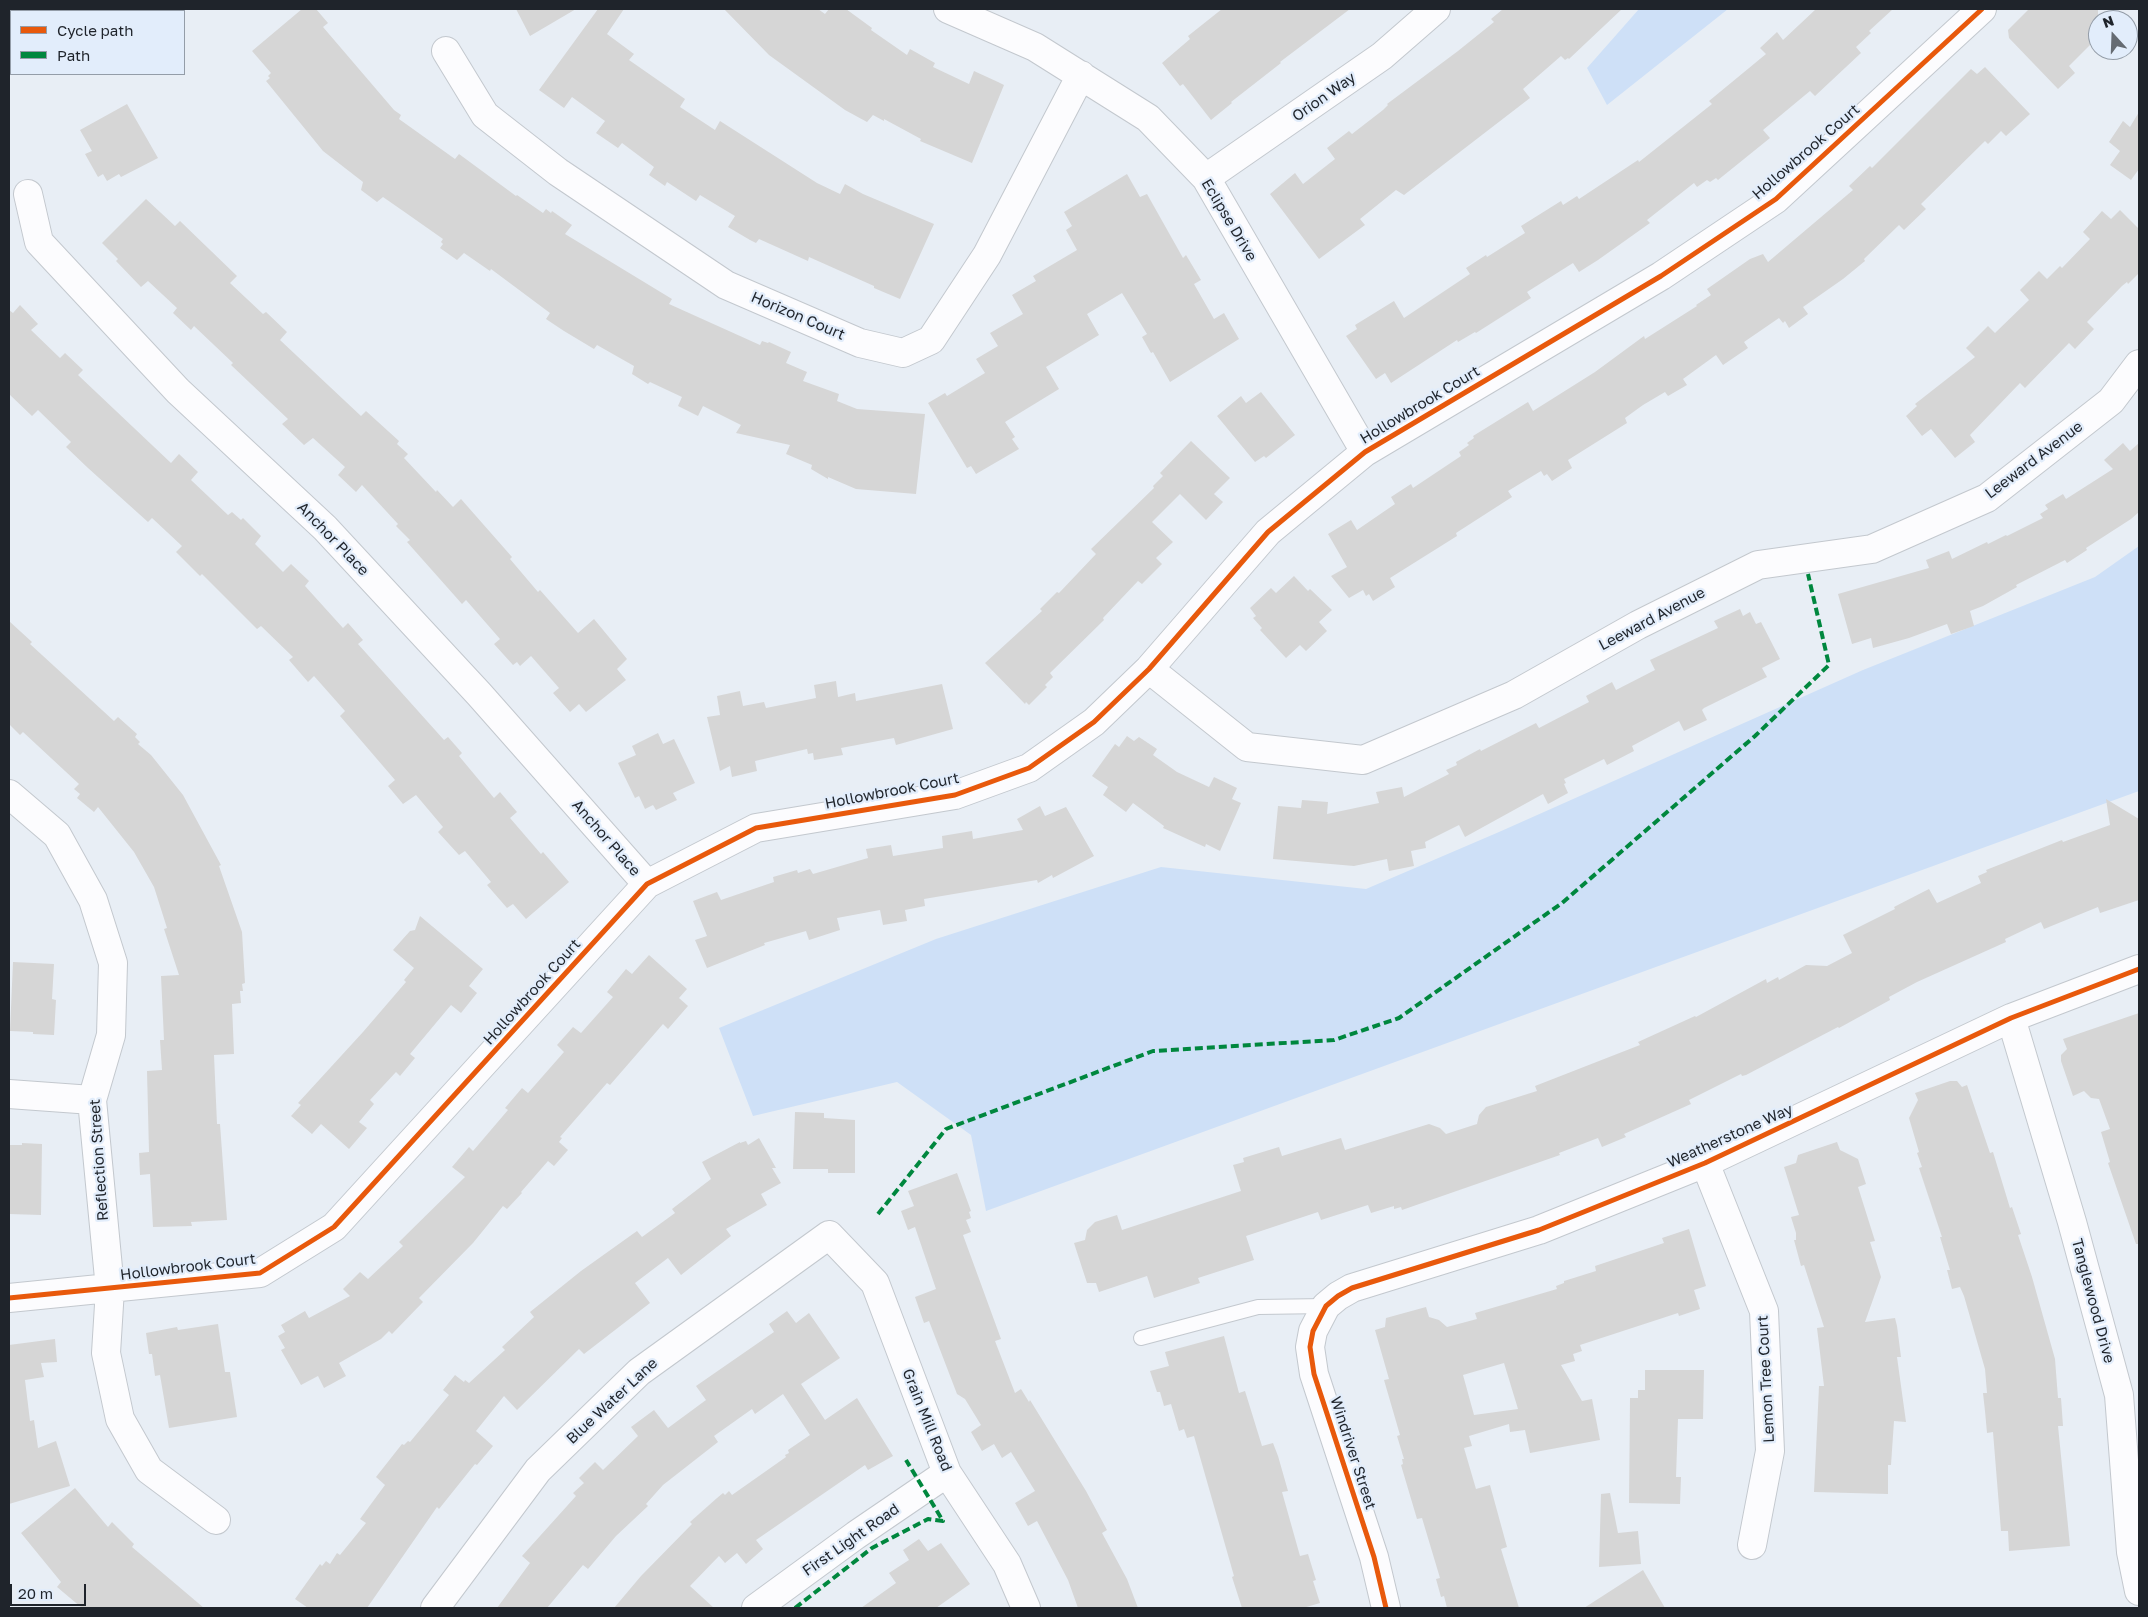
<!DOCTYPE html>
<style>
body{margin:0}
#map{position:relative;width:2148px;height:1617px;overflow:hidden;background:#e8eef5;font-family:"Golos Text",sans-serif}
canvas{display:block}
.frame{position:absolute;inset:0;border:10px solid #1f242b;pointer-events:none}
.legend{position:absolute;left:10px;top:10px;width:175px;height:65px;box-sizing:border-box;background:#e2edfb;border:1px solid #949da8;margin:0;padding:6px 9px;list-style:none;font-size:15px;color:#1f242b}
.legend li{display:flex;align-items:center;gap:10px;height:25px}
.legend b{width:25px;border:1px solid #949da8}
.north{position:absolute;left:2088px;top:10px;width:50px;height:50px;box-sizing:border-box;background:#e2edfb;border:1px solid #949da8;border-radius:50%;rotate:340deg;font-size:14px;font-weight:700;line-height:20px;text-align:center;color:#1f242b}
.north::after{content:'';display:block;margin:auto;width:18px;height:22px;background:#656b72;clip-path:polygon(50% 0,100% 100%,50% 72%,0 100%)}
.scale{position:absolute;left:10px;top:1584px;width:76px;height:22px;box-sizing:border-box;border:2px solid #1f242b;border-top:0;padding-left:6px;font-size:15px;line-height:18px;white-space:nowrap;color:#1f242b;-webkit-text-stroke:4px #e2edfb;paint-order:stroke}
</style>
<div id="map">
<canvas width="2148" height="1617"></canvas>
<div class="frame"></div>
<ul class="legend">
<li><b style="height:6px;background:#e8590c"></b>Cycle path</li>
<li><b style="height:6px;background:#00873e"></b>Path</li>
</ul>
<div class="north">N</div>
<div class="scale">20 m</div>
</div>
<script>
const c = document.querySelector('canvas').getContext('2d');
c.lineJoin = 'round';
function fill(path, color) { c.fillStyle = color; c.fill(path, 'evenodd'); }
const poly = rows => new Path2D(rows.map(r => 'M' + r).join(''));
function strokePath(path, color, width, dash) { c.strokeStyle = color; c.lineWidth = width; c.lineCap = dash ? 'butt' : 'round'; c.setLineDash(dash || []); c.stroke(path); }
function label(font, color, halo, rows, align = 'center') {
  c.font = font + ' "Golos Text",sans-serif'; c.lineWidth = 4.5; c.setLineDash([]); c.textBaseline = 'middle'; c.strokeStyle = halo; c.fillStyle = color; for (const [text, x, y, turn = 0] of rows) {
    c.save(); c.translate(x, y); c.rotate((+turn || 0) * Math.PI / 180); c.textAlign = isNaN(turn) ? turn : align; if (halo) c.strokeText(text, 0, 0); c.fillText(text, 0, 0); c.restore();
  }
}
fill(poly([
 [1639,9,1728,9,1607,105,1587,68],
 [2139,546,2139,791,986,1211,971,1135,897,1082,753,1116,719,1028,936,939,1161,867,1366,889,1499,832,1863,670,2095,577]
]), '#cee0f7');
fill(poly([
 [302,9,316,9,328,23,323,27,394,110,401,115,399,119,455,159,459,154,516,196,517,195,543,213,546,209,551,213,552,211,572,225,565,234,672,299,669,304,760,345,762,341,768,343,769,342,791,352,786,363,807,372,803,381,839,394,837,401,857,409,925,414,916,494,856,489,828,477,828,479,811,469,812,465,786,454,790,445,736,433,741,425,703,406,698,416,678,406,682,397,650,382,648,384,632,374,634,366,597,345,594,349,564,331,546,319,550,313,491,269,490,271,464,253,457,260,440,248,443,244,441,242,443,239,406,213,383,197,377,202,361,190,363,182,323,151,266,81,270,78,268,76,271,73,252,51],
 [516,9,576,9,530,36],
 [598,9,624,9,607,34,634,54,629,60,685,99,680,107,715,130,720,121,817,183,840,194,845,184,863,194,934,224,900,299,874,288,874,286,809,257,808,261,759,239,756,243,750,240,728,227,735,216,700,195,696,201,667,182,665,186,649,175,654,167,622,143,618,148,596,133,605,121,572,97,564,108,539,90],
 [724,9,818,9,825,14,829,9,846,9,872,28,871,30,907,55,910,49,935,63,933,67,969,84,974,71,998,82,1004,85,972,163,920,141,921,139,884,119,884,121,873,115,867,122,845,110,769,55],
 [1222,9,1350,9,1280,62,1281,63,1231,102,1232,103,1211,120,1183,84,1180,86,1162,63,1190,39,1188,36],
 [1503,9,1622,9,1569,59,1568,58,1565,60,1561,56,1523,89,1530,98,1404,195,1396,190,1360,219,1365,225,1319,259,1270,194,1295,173,1303,184,1335,159,1327,148,1349,131,1352,134,1383,110,1388,105,1387,104,1458,51,1494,22,1491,19],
 [1816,9,1893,9,1869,31,1871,33,1856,47,1861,53,1815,96,1810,91,1763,130,1770,138,1718,180,1716,178,1710,182,1707,180,1697,187,1694,183,1647,220,1650,223,1598,260,1579,272,1573,263,1527,292,1531,298,1476,333,1475,332,1458,342,1457,340,1391,383,1385,373,1376,379,1346,336,1357,329,1355,325,1394,301,1404,318,1470,274,1466,268,1486,255,1487,257,1525,233,1521,226,1561,201,1563,205,1577,196,1579,199,1638,160,1639,162,1712,104,1709,101,1766,54,1760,48,1777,32,1783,40],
 [2029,9,2098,9,2098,37,2069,66,2075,73,2058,89,2009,38,2008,30],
 [1985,67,2030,114,2006,136,2001,131,1988,144,1985,141,1921,204,1926,209,1904,230,1899,225,1864,259,1865,261,1843,279,1803,307,1808,314,1789,328,1785,321,1783,323,1779,318,1744,342,1748,348,1723,365,1716,355,1683,379,1687,385,1668,396,1665,392,1643,405,1625,418,1627,423,1568,460,1572,468,1552,481,1547,474,1544,476,1541,471,1508,491,1512,497,1456,533,1457,536,1390,578,1395,587,1373,601,1369,594,1366,596,1363,590,1349,598,1331,576,1347,567,1328,534,1351,520,1357,530,1395,504,1391,497,1411,484,1413,488,1461,456,1459,452,1469,445,1467,443,1474,438,1473,436,1528,402,1533,411,1595,372,1644,336,1645,339,1697,306,1696,305,1711,295,1707,289,1750,259,1763,254,1768,262,1853,190,1849,186,1870,166,1872,168,1971,69,1977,74],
 [127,104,158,158,121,177,119,174,107,181,103,174,98,177,85,154,92,151,80,130],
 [2139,112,2139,169,2131,180,2110,165,2120,151,2109,142,2123,121,2130,127],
 [1127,174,1140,197,1147,194,1183,258,1186,255,1201,280,1194,284,1214,319,1224,313,1239,339,1170,382,1153,352,1151,353,1142,337,1147,334,1122,293,1087,314,1099,335,1046,367,1059,389,1005,422,1015,437,1012,439,1019,449,976,474,971,466,967,468,928,403,945,393,947,396,985,373,976,359,998,346,990,333,1023,314,1012,295,1036,281,1033,276,1077,250,1066,230,1072,226,1064,212],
 [146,199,175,226,180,221,237,276,230,283,263,314,266,312,287,332,280,340,361,416,366,411,399,441,397,444,408,454,404,458,436,492,437,490,453,507,461,499,512,557,510,559,538,592,540,590,578,633,594,619,627,659,617,669,626,680,586,712,579,704,570,712,553,693,559,688,531,656,520,666,517,662,513,665,494,644,500,639,466,600,462,604,407,542,410,540,396,526,398,524,362,485,356,492,338,475,345,467,313,438,304,445,282,424,288,419,231,365,233,363,194,326,191,330,173,313,177,308,148,281,141,287,116,261,118,259,102,243],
 [2120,210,2139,229,2139,273,2128,284,2127,282,2122,286,2087,322,2094,329,2075,349,2069,343,2025,388,2020,383,1970,435,1975,442,1955,458,1931,429,1922,436,1906,416,1917,406,1915,404,1975,357,1966,348,1988,326,1995,333,2029,300,2020,290,2039,271,2047,279,2060,266,2062,268,2090,239,2083,232,2102,211,2111,219],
 [20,305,38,324,31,330,60,358,65,353,83,370,78,375,171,463,179,454,198,472,191,480,228,515,232,512,241,520,243,518,261,536,255,544,283,572,291,564,309,581,305,586,343,628,348,623,363,640,358,644,444,740,448,737,462,753,459,756,494,798,500,792,517,812,510,818,541,854,543,852,569,882,526,919,513,904,507,908,487,885,491,882,465,851,459,855,438,832,443,827,416,795,403,804,388,786,395,780,340,716,345,711,314,676,308,682,289,660,293,657,261,626,257,629,202,574,200,576,176,552,182,546,152,518,148,522,88,468,66,447,71,442,38,410,32,416,9,394,9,310,13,313],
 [1261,392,1295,435,1266,458,1264,456,1255,462,1217,416,1241,396,1246,403],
 [1191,441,1230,478,1214,494,1223,502,1206,520,1180,494,1152,522,1173,542,1156,558,1162,564,1142,584,1138,581,1103,618,1104,620,1050,673,1053,677,1045,685,1047,687,1029,705,1026,702,1025,704,985,663,1042,611,1040,609,1057,592,1059,593,1096,554,1091,549,1154,488,1153,486,1163,476,1160,473],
 [2123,443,2130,451,2139,443,2139,512,2131,519,2086,548,2087,550,2067,563,2065,560,2016,585,2017,587,1983,606,1970,611,1974,626,1951,634,1947,624,1909,638,1873,648,1871,638,1852,644,1838,594,1929,568,1926,560,1949,551,1952,559,1987,542,1988,544,2006,535,2007,536,2043,518,2040,514,2048,509,2045,505,2063,494,2066,499,2113,469,2104,460],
 [1294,576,1308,591,1310,589,1332,610,1319,622,1327,631,1306,651,1300,645,1286,658,1260,630,1262,628,1253,618,1256,616,1250,608,1271,588,1276,593],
 [1740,609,1743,616,1750,612,1756,624,1761,622,1780,659,1762,668,1767,677,1704,708,1702,710,1707,720,1684,731,1679,721,1632,746,1634,751,1607,765,1604,759,1564,779,1566,783,1564,784,1568,793,1548,804,1543,794,1465,837,1459,825,1425,842,1426,848,1411,851,1414,866,1389,871,1387,859,1354,866,1273,859,1278,806,1301,808,1302,800,1328,802,1327,814,1379,803,1376,792,1402,787,1404,797,1449,774,1446,770,1457,765,1456,762,1480,749,1481,751,1536,723,1539,728,1589,702,1586,696,1612,682,1616,690,1655,670,1650,660,1718,628,1714,621],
 [9,621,32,642,30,644,114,721,118,717,137,734,135,737,140,742,138,744,151,755,183,795,221,865,219,866,242,932,245,983,242,984,243,991,240,991,241,1003,232,1004,234,1054,214,1055,217,1124,220,1124,227,1220,191,1222,192,1226,153,1227,150,1174,140,1175,139,1153,149,1152,147,1071,162,1070,160,1040,164,1040,161,976,179,975,164,929,167,928,154,887,134,852,98,807,94,812,77,798,80,794,74,789,79,784,23,732,20,735,9,724],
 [836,681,838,697,855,693,856,701,942,684,953,729,896,745,894,738,841,748,843,755,814,760,813,753,808,754,807,749,755,761,757,771,732,777,730,766,720,771,707,717,720,715,717,696,740,691,743,706,764,702,766,708,816,698,814,685],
 [658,733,663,744,674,739,695,783,673,793,677,800,656,810,653,805,645,809,639,796,635,798,618,763,636,755,632,746],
 [1127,736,1134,741,1139,737,1157,749,1153,755,1177,772,1209,787,1214,777,1237,788,1232,799,1241,803,1220,851,1206,844,1205,847,1163,828,1164,826,1133,803,1126,812,1103,795,1108,787,1092,776,1115,744,1119,747],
 [2106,799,2139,819,2139,900,2100,913,2098,907,2044,929,2041,922,2005,939,2006,942,1917,982,1889,997,1890,1000,1839,1028,1838,1027,1746,1075,1742,1076,1741,1074,1689,1100,1691,1104,1624,1134,1626,1137,1602,1147,1598,1138,1559,1153,1560,1155,1402,1210,1401,1207,1394,1209,1394,1206,1371,1213,1368,1205,1321,1220,1318,1212,1246,1236,1254,1260,1198,1278,1200,1283,1154,1298,1147,1276,1099,1292,1096,1283,1087,1283,1074,1243,1085,1240,1087,1230,1095,1222,1117,1215,1122,1230,1241,1191,1233,1165,1244,1162,1243,1158,1279,1147,1282,1156,1341,1138,1345,1150,1429,1124,1440,1128,1446,1134,1477,1124,1479,1115,1486,1107,1537,1091,1535,1086,1640,1045,1638,1042,1695,1016,1696,1017,1766,979,1767,983,1778,977,1779,980,1806,965,1827,966,1852,953,1843,935,1895,909,1894,907,1923,892,1929,889,1937,903,1981,883,1978,876,1987,872,1986,870,2062,840,2063,842,2110,825],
 [1040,806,1045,816,1066,807,1094,856,1053,878,1052,875,1038,883,1037,880,924,899,925,906,905,910,907,921,883,925,880,910,837,918,840,930,809,940,806,931,764,943,765,945,707,968,695,940,707,936,693,901,717,892,721,900,774,882,773,877,797,870,798,873,810,869,813,874,868,858,866,849,891,845,893,856,943,848,942,836,972,831,973,839,1023,830,1017,819],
 [420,916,483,969,469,986,477,993,461,1013,451,1005,410,1054,415,1058,400,1076,396,1072,370,1100,374,1104,359,1122,367,1128,349,1149,321,1124,312,1134,291,1116,301,1105,298,1103,363,1032,406,982,404,980,414,968,393,950,410,931,415,930],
 [649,955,687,989,679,998,688,1006,668,1029,663,1024,610,1085,607,1083,560,1137,562,1138,559,1142,568,1150,554,1166,548,1161,521,1192,522,1193,507,1209,503,1206,473,1243,419,1298,423,1302,392,1334,389,1331,381,1339,339,1363,346,1376,324,1388,318,1376,301,1385,281,1350,285,1348,278,1336,285,1332,281,1325,305,1311,309,1318,350,1296,343,1289,360,1272,368,1279,403,1246,399,1242,465,1177,452,1167,469,1147,473,1151,508,1110,505,1108,522,1088,528,1093,564,1052,557,1045,573,1027,581,1033,613,997,607,992,626,969,632,974],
 [13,962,54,964,52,999,56,1000,54,1035,33,1034,33,1032,10,1031],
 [2139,1013,2139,1244,2136,1244,2108,1163,2110,1162,2101,1132,2110,1129,2099,1099,2091,1098,2084,1091,2073,1096,2061,1061,2061,1055,2067,1049,2063,1039],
 [1950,1081,1957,1081,1962,1087,1967,1085,1990,1153,1993,1152,2010,1208,2012,1207,2021,1234,2018,1235,2032,1277,2055,1359,2058,1398,2061,1398,2063,1426,2058,1426,2070,1546,2009,1551,2008,1531,2001,1531,1993,1432,1987,1433,1985,1411,1983,1393,1987,1393,1985,1369,1964,1296,1960,1287,1952,1289,1947,1270,1950,1270,1940,1237,1942,1237,1919,1168,1922,1167,1917,1153,1919,1152,1909,1118,1918,1100,1915,1093],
 [795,1112,824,1113,824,1118,855,1120,855,1173,828,1173,828,1169,793,1169],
 [759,1138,776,1168,772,1168,781,1183,761,1194,767,1205,726,1229,731,1236,681,1275,668,1258,635,1283,650,1303,584,1354,579,1349,517,1410,504,1396,476,1431,493,1446,477,1465,475,1464,439,1509,437,1507,367,1608,308,1608,295,1599,320,1564,322,1566,326,1561,330,1564,337,1553,340,1555,366,1523,360,1519,385,1485,376,1477,402,1444,404,1445,408,1441,410,1442,449,1395,443,1390,455,1375,464,1382,465,1380,469,1383,505,1350,502,1347,534,1317,530,1312,581,1271,637,1231,642,1237,675,1213,672,1209,711,1179,702,1162,740,1142,740,1143,746,1141,748,1145],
 [1837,1142,1840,1150,1858,1159,1866,1184,1858,1187,1875,1241,1870,1242,1881,1277,1865,1322,1895,1318,1897,1326,1901,1357,1897,1357,1906,1422,1894,1421,1891,1465,1888,1465,1888,1494,1814,1492,1819,1386,1824,1386,1817,1328,1824,1327,1804,1265,1801,1266,1794,1240,1796,1240,1796,1233,1791,1217,1799,1215,1784,1167,1796,1163,1798,1155],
 [22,1143,42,1144,41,1215,9,1214,9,1145,22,1145],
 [957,1173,971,1211,969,1212,971,1218,966,1220,971,1232,963,1235,1001,1339,995,1341,1015,1393,1021,1389,1029,1402,1030,1400,1086,1491,1107,1530,1102,1533,1127,1579,1138,1608,1078,1608,1068,1580,1037,1521,1028,1526,1015,1503,1035,1491,1011,1452,1002,1458,994,1444,982,1451,971,1432,981,1425,965,1399,957,1394,929,1321,924,1323,915,1297,936,1289,915,1227,908,1230,901,1211,914,1206,908,1191],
 [1689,1229,1706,1286,1694,1290,1700,1309,1679,1316,1678,1313,1580,1345,1582,1351,1573,1354,1575,1361,1561,1365,1582,1401,1592,1399,1600,1440,1530,1453,1525,1430,1510,1432,1509,1424,1469,1436,1472,1446,1464,1448,1476,1489,1490,1485,1507,1547,1501,1549,1519,1608,1447,1608,1444,1596,1441,1597,1436,1579,1440,1578,1422,1518,1417,1519,1401,1465,1403,1464,1402,1459,1404,1459,1397,1436,1400,1435,1384,1380,1389,1379,1375,1330,1385,1327,1386,1318,1426,1307,1429,1317,1439,1320,1447,1327,1477,1319,1475,1313,1557,1289,1556,1286,1564,1283,1564,1281,1596,1271,1595,1266,1664,1243,1662,1238],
 [1504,1363,1518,1409,1474,1415,1463,1375],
 [787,1311,796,1323,809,1313,840,1358,801,1384,825,1420,857,1398,893,1456,868,1470,865,1465,756,1540,763,1549,746,1564,737,1553,725,1563,719,1556,690,1586,714,1608,614,1608,641,1576,692,1524,690,1522,717,1498,723,1493,725,1495,729,1491,732,1495,786,1457,785,1455,789,1453,788,1450,810,1435,783,1394,755,1414,752,1409,714,1436,718,1442,663,1485,646,1504,648,1506,616,1536,588,1569,583,1565,547,1608,497,1608,530,1563,522,1556,576,1496,573,1493,584,1483,579,1478,595,1462,603,1470,638,1436,631,1427,654,1410,668,1428,706,1400,696,1386,774,1332,769,1324],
 [218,1324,225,1372,230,1372,237,1417,169,1428,160,1375,155,1376,152,1354,149,1354,146,1333,177,1327,178,1330],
 [1224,1336,1239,1393,1245,1391,1262,1446,1273,1443,1278,1456,1288,1491,1282,1492,1300,1556,1308,1554,1316,1580,1313,1581,1320,1603,1303,1608,1242,1608,1232,1577,1234,1576,1194,1436,1187,1438,1184,1429,1179,1431,1171,1404,1164,1406,1160,1392,1157,1392,1150,1371,1169,1366,1165,1352],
 [55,1339,57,1362,41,1363,44,1377,25,1380,30,1421,34,1420,38,1448,56,1441,70,1486,9,1504,9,1345],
 [1645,1370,1704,1370,1703,1419,1678,1419,1676,1477,1681,1477,1680,1504,1629,1503,1630,1398,1638,1398,1638,1390,1645,1390],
 [75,1488,108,1527,112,1522,134,1544,132,1547,204,1608,82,1608,57,1587,61,1582,21,1533],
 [1610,1493,1618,1533,1638,1531,1641,1564,1599,1567,1601,1494],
 [919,1539,928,1551,941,1543,970,1584,936,1608,861,1608,896,1583,889,1573,909,1560,903,1550],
 [1643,1570,1665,1608,1584,1608]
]), '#d6d6d6');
const service = poly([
 [1141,1338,1258,1307,1326,1306]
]);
const minor = poly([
 [948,9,1035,47,1148,118,1206,178,1365,452],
 [446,51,485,115,558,172,726,285,860,343,903,353,931,340,987,255,1081,75],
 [1206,178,1382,56,1436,9],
 [28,194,39,242,178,391,325,528,479,694,647,884],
 [1149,669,1247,747,1363,760,1514,695,1638,625,1758,565,1872,549,1987,498,2111,401,2139,364],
 [9,794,57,835,93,900,113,963,111,1035,92,1100,110,1289,106,1353,120,1419,149,1470,216,1520],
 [2011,1018,2072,1222,2119,1395,2131,1552,2139,1591],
 [9,1094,92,1100],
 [1705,1163,1764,1311,1770,1451,1752,1545],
 [9,1298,260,1273,334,1227,647,884,756,828,955,795,1029,768,1094,722,1149,669,1268,532,1365,452,1661,276,1776,199,1982,9],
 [435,1608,538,1470,639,1372,829,1235,875,1283,947,1473,1007,1564,1026,1608],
 [756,1608,856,1535,947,1473],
 [1386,1608,1374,1557,1314,1374,1310,1347,1313,1331,1326,1306,1338,1296,1352,1288,1539,1230,1705,1163,2011,1018,2139,969]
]);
const primary = poly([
 [64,11,74,9],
 [9,25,11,24]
]);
strokePath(service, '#c3c8ce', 16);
strokePath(minor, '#c3c8ce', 30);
strokePath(primary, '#c3c8ce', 30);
strokePath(service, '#fcfcfe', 14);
strokePath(minor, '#fcfcfe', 28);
strokePath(primary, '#fcfcfe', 28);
strokePath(poly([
 [878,1214,946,1129,1153,1051,1334,1040,1399,1018,1562,903,1755,736,1829,665,1808,574],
 [795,1608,872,1548,928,1519,943,1521,906,1460]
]), '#00873e', 4, [8, 4]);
strokePath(poly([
 [9,1298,260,1273,334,1227,647,884,756,828,955,795,1029,768,1094,722,1149,669,1268,532,1365,452,1661,276,1776,199,1982,9],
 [1386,1608,1374,1557,1314,1374,1310,1347,1313,1331,1326,1306,1338,1296,1352,1288,1539,1230,1705,1163,2011,1018,2139,969]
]), '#e8590c', 5);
label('15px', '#1f242b', '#e2edfb', [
 ["Orion Way",1324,97,-35],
 ["Hollowbrook Court",1806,152,-41],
 ["Eclipse Drive",1229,220,59],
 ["Horizon Court",798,316,23],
 ["Hollowbrook Court",1420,405,-31],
 ["Leeward Avenue",2034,460,-37],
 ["Anchor Place",333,539,46],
 ["Leeward Avenue",1652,619,-28],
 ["Hollowbrook Court",892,791,-11],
 ["Anchor Place",606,838,49],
 ["Hollowbrook Court",532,992,-48],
 ["Weatherstone Way",1730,1136,-24],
 ["Reflection Street",99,1160,-94],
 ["Hollowbrook Court",188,1267,-7],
 ["Tanglewood Drive",2093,1301,75],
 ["Lemon Tree Court",1766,1379,-93],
 ["Blue Water Lane",612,1401,-43],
 ["Grain Mill Road",927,1420,68],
 ["Windriver Street",1353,1453,72],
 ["First Light Road",851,1540,-35]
]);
</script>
